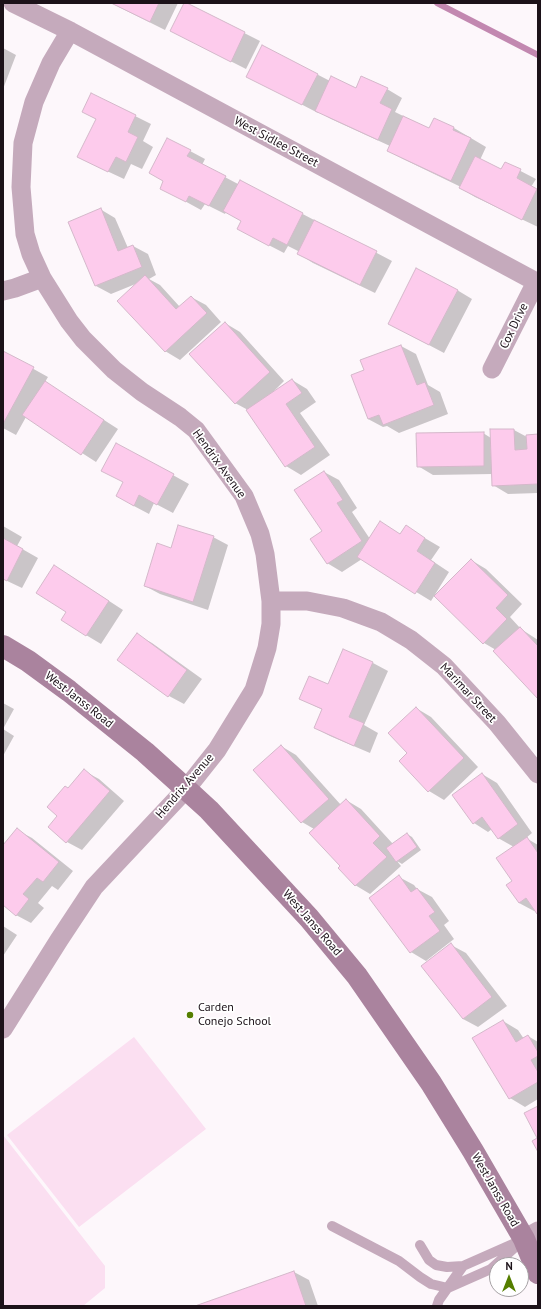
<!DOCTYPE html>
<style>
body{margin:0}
#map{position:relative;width:541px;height:1309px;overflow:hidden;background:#fdf7fb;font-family:"PT Sans",sans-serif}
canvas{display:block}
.frame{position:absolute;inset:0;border:4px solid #1c1219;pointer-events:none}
.north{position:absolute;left:489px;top:1257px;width:40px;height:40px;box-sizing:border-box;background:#fff;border:1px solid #a4a0a3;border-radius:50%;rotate:0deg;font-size:11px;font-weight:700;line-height:16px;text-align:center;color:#1c1219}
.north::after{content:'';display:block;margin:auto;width:14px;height:18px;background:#557e00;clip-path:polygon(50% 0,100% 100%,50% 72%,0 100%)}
</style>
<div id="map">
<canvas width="541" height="1309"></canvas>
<div class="frame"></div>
<div class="north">N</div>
</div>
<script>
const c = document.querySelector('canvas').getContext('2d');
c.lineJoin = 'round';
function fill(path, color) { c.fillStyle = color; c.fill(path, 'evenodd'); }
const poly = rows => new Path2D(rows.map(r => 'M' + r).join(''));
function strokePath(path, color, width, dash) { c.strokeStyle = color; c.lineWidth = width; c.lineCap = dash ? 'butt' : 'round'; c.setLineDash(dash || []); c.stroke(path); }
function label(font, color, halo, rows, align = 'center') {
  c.font = font + ' "PT Sans",sans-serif'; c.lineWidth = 3.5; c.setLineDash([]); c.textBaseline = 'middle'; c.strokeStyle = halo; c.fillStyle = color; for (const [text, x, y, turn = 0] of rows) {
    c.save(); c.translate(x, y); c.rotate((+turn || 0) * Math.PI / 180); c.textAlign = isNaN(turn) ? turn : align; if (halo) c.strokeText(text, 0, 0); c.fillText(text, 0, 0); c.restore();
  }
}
fill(poly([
 [134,1037,206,1129,79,1227,7,1135],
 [3,1135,105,1266,105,1288,83,1306,3,1306]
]), '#fbdff1');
fill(poly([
 [111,3,178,3,165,30],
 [185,3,260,41,246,69,171,31],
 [262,46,330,81,357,89,387,89,402,98,395,112,430,129,434,119,454,128,486,147,480,160,502,171,505,163,536,179,531,187,538,190,538,227,475,197,460,188,461,187,403,159,388,151,390,146,331,119,319,112,318,113,247,76],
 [3,48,16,55,3,89],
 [91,94,151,124,143,141,153,147,142,169,131,164,124,179,94,165,96,119,83,112],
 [190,151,205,159,202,165,238,184,240,181,392,261,375,293,313,263,299,254,300,252,288,246,284,253,253,237,242,221,226,212,225,214,205,204,201,210,161,188],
 [100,209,115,218,128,248,133,246,148,254,156,275,149,279,160,285,180,307,191,297,206,305,221,322,180,360,165,351,138,283,111,294,96,286],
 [457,290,472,299,444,353,389,324],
 [225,323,240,332,284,381,274,391,275,392,292,380,307,389,316,402,300,413,330,455,301,475,286,466,248,410,235,403],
 [401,346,416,354,428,385,440,392,448,414,399,433,387,426,383,427,368,419,365,371],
 [3,352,48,377,45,382,118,429,96,462,26,417,16,435,3,428],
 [514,430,527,437,538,435,538,493,508,494,493,485,493,474,433,475,418,466,483,433,491,438],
 [117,444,189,484,173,513,154,503,149,514,132,505,124,483],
 [324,472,339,480,357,508,352,512,370,539,401,535,406,527,440,547,431,560,449,572,431,601,362,559,342,572,327,563,323,532],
 [3,526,22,537,17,546,38,558,22,588,3,579],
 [213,537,228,545,208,610,160,594,145,586,172,549],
 [471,560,486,569,522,604,510,617,521,629,538,640,538,698,496,650,484,643,435,596],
 [69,575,123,610,101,644,86,635,68,612],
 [137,635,152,643,202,679,184,704,169,696],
 [373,663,388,671,364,725,378,733,370,753,330,736,315,728,323,710,300,699],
 [3,703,14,709,3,729,14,736,3,756],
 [416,708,431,717,478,767,444,800,429,791,409,753],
 [281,746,296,755,341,805,346,800,361,809,393,844,407,834,412,837,421,850,402,864,397,861,401,866,370,894,355,885,314,829,302,822],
 [84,771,99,779,124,801,82,850,67,842,59,816,68,789],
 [482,774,497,783,532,833,526,838,538,845,538,913,536,910,534,911,519,903,513,881,514,847,498,838,492,829,488,832,474,823],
 [17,830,32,838,73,871,58,890,52,886,38,903,44,908,31,923,16,915,3,904,3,847],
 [399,877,414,885,417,889,432,897,449,921,444,925,454,939,426,961,411,952],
 [3,926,17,935,3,956],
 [451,945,466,953,507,1006,478,1027,463,1019],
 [503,1021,518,1030,524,1039,528,1036,538,1042,538,1099,525,1107,510,1098],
 [294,1272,309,1280,318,1306,198,1306]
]), '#0003');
strokePath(poly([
 [437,3,538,55]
]), '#c288b0', 6);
const building = poly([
 [111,3,159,3,150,22,111,3],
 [184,3,187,3,245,32,231,62,170,31,184,3],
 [262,45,318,74,302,105,246,77,262,45],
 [331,76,356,88,361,76,388,88,380,103,392,109,378,140,315,111,331,76],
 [91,93,136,115,128,132,138,137,126,162,116,157,108,172,77,157,96,119,82,112,91,93],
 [403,116,429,128,434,118,454,127,453,130,471,138,451,181,387,151,403,116],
 [167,138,191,150,187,156,226,176,209,206,189,196,186,202,160,189,163,181,149,173,167,138],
 [475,156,501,169,505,162,521,169,517,178,537,189,522,220,459,188,475,156],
 [240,180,303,213,287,245,273,238,269,246,237,229,241,221,223,211,240,180],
 [101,208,118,251,133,245,142,267,95,286,68,222,101,208],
 [314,220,377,251,360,285,297,254,314,220],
 [416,268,458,290,429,345,388,324,416,268],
 [145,275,176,309,191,296,207,313,165,352,117,301,145,275],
 [225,322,270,372,235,404,189,354,225,322],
 [401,345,417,385,425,382,434,405,383,425,379,415,368,419,351,375,364,370,360,360,401,345],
 [3,351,34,367,3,424,3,351],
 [292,379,302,393,286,404,315,447,285,467,246,410,292,379],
 [45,381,104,420,81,455,22,415,45,381],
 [490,429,514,429,515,450,527,449,526,435,538,434,538,484,492,486,490,429],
 [484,432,484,466,417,467,416,433,484,432],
 [116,443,174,474,157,505,139,495,134,506,116,496,123,482,101,471,116,443],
 [324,471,343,500,337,503,362,541,327,564,310,539,322,531,294,490,324,471],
 [380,521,400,534,406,525,425,538,417,551,435,563,415,594,357,557,380,521],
 [178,525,214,536,193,602,144,586,157,543,171,548,178,525],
 [3,538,23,549,7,581,3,579,3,538],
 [471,559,508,595,496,608,507,619,483,644,434,596,471,559],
 [54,565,109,601,86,636,61,620,66,612,36,593,54,565],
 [520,627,538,646,538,699,493,651,520,627],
 [137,633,187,670,168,697,117,660,137,633],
 [343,649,373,662,349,717,364,723,354,746,314,728,322,709,299,699,309,676,328,684,343,649],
 [416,707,464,758,428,792,399,761,407,753,388,733,416,707],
 [281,745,329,799,301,823,253,770,281,745],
 [84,769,110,791,66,843,48,827,57,816,47,807,65,786,68,788,84,769],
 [482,773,518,824,498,839,482,817,473,824,452,795,482,773],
 [346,799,380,836,373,843,387,857,355,886,338,868,340,866,309,833,346,799],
 [17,828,59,862,43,882,37,878,23,894,29,899,16,916,3,905,3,845,17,828],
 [407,833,417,847,396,862,386,848,407,833],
 [527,837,538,853,538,913,537,914,526,898,519,903,506,885,512,881,496,858,527,837],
 [399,875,411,892,417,888,435,912,429,916,440,931,410,953,369,898,399,875],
 [451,943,492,997,463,1019,421,966,451,943],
 [503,1020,516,1042,528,1035,538,1052,538,1056,531,1060,538,1072,538,1082,509,1099,472,1038,503,1020],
 [538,1106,538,1152,532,1141,537,1138,524,1113,538,1106],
 [294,1271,306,1306,195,1306,294,1271]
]);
fill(building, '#fdcbec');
strokePath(building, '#d4b8ca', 1);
strokePath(poly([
 [332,1226,399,1261,420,1277,431,1284,448,1288,491,1269,524,1239],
 [420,1245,429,1260,436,1265,447,1267,463,1266,515,1243],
 [437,1306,439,1300,463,1266]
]), '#c5aabc', 10);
strokePath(poly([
 [13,3,70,31,538,283],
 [3,291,15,288,42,278],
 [492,369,536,282],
 [271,601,307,601,343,608,381,622,411,640,444,666,497,723,538,774],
 [3,1029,59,940,94,887,186,789,217,750,254,690,267,648,271,624,271,601,265,554,260,534,244,496,196,430,180,417,142,392,114,370,83,339,69,321,42,278,31,254,25,234,21,187,23,143,34,102,51,63,70,31],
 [524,1239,538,1231]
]), '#c5aabc', 19);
strokePath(poly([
 [3,646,28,661,69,691,145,752,186,789,209,810,309,918,357,976,431,1083,473,1151,524,1239,538,1273]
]), '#aa839e', 22);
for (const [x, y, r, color] of [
 [190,1015,4,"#557e00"]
]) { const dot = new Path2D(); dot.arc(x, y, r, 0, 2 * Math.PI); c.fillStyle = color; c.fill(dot); strokePath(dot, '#fff', 1.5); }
label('12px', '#1c1219', '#fff', [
 ["West Sidlee Street",276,142,28],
 ["Cox Drive",514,326,-64],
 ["Hendrix Avenue",219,464,54],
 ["Marimar Street",468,693,47],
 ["West Janss Road",79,700,38],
 ["Hendrix Avenue",185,786,-49],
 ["West Janss Road",312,923,49],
 ["West Janss Road",495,1190,60]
]);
label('12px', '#1c1219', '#fff', [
 ["Carden",198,1008],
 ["Conejo School",198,1022]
], 'left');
</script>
